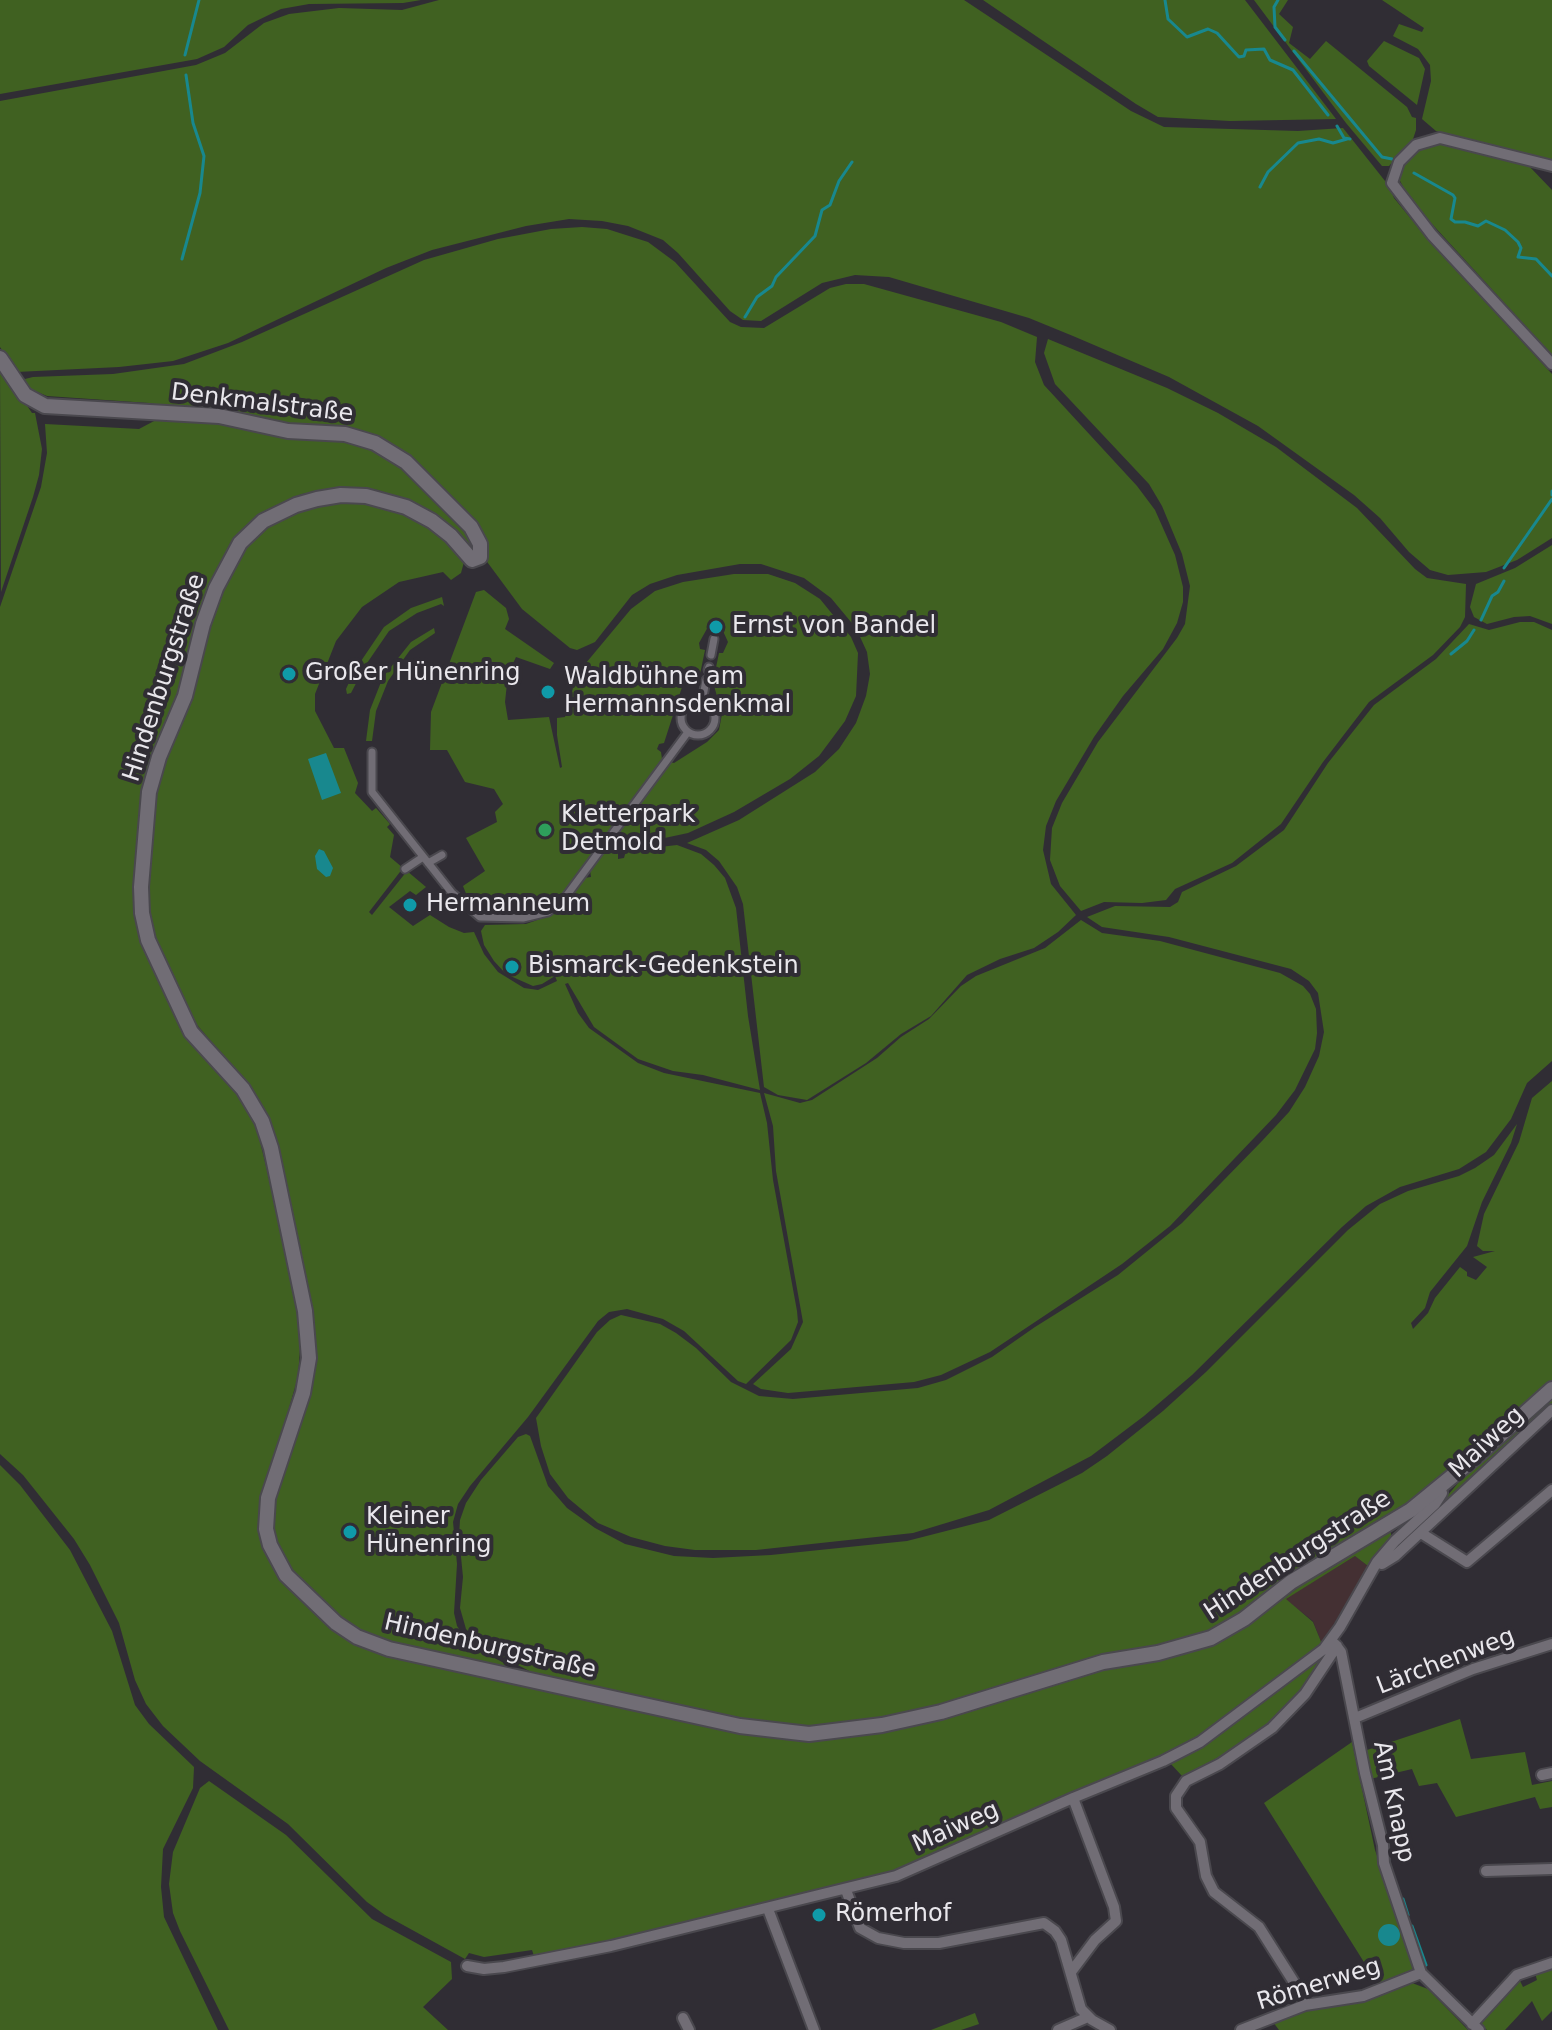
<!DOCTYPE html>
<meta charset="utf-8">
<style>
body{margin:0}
canvas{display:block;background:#302d34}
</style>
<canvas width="1552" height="2030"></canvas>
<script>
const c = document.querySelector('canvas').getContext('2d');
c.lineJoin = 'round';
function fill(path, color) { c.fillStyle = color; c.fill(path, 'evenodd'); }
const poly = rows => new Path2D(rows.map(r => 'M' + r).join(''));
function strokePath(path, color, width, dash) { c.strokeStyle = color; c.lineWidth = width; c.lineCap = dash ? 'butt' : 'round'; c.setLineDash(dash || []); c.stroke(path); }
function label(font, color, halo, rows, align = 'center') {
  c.font = font + ' "DejaVu Sans",sans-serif'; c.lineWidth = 8; c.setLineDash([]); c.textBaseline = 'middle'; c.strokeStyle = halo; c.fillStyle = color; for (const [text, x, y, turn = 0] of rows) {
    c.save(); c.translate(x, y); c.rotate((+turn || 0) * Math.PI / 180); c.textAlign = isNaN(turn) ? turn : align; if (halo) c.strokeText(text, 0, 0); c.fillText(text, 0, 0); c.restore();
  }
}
fill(poly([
 [1355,1556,1368,1566,1322,1644,1313,1621,1285,1599]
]), '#443033');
fill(poly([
 [0,0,421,0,403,3,309,4,281,9,248,25,224,47,197,59,0,94],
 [439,0,964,0,1131,111,1164,127,1298,131,1343,128,1389,186,1394,198,1430,242,1552,374,1552,538,1517,560,1486,572,1448,575,1430,570,1409,552,1380,518,1354,495,1258,426,1169,377,1073,336,1029,318,889,277,855,275,822,283,761,321,743,320,730,311,678,253,663,240,628,226,602,221,569,219,526,226,432,250,386,268,228,343,173,361,119,367,16,372,0,347,0,101,196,65,225,53,264,23,289,14,339,8,402,10],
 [983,0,1245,0,1336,119,1230,121,1158,117,1136,104],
 [1254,0,1288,0,1279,14,1293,27,1289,43,1310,59,1326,41,1407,107,1412,117,1416,118,1416,130,1413,139,1389,166,1382,166,1346,123],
 [1382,0,1552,0,1552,161,1436,131,1422,119,1431,81,1430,65,1418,49,1393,36,1399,24,1422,32,1424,28],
 [1384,41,1419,58,1425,69,1417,105,1369,66,1367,61],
 [1431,143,1474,149,1528,165,1552,190,1552,355,1410,200,1398,177,1401,169,1423,145],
 [582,227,607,229,648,242,675,262,730,322,741,327,764,328,830,288,846,284,864,284,1001,322,1037,337,1035,362,1044,385,1137,486,1155,510,1175,555,1183,587,1183,602,1177,623,1163,649,1123,696,1094,737,1056,801,1046,826,1043,850,1051,884,1076,915,1058,932,1034,948,1000,959,967,975,931,1016,901,1034,866,1063,807,1100,778,1095,764,1087,743,904,737,887,719,861,706,850,687,843,739,820,815,772,839,749,856,723,866,696,870,674,867,652,856,628,831,598,804,578,761,564,740,564,677,575,650,584,632,595,595,642,577,650,570,648,522,609,485,559,485,548,398,450,305,430,149,403,47,396,28,388,21,380,33,377,113,374,184,364,242,342,424,260,498,239,551,229],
 [1048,339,1167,388,1218,413,1276,447,1357,508,1415,569,1427,578,1466,584,1465,617,1460,627,1433,655,1369,702,1323,762,1281,824,1232,863,1175,889,1166,900,1142,903,1104,902,1081,911,1060,886,1050,860,1052,828,1062,803,1098,742,1177,638,1185,624,1190,586,1182,554,1162,506,1149,484,1055,384,1044,353],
 [0,366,32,413,35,413,42,449,39,475,33,497,1,592],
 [157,416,345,438,390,454,474,540,474,553,417,505,378,490,361,488,341,488,302,494,277,505,249,523,223,558,209,586,197,619,181,690,157,742,143,782,134,891,139,929,182,1025,199,1051,247,1106,256,1125,284,1240,298,1312,301,1335,298,1377,259,1511,262,1535,281,1580,332,1626,354,1640,736,1732,771,1738,808,1740,880,1732,1102,1669,1195,1651,1212,1644,1249,1623,1310,1579,1391,1532,1391,1536,1368,1566,1355,1556,1286,1599,1313,1622,1322,1644,1198,1738,1163,1756,1071,1792,895,1871,671,1928,534,1956,532,1950,484,1957,469,1953,465,1959,385,1915,367,1902,288,1824,200,1761,163,1726,146,1704,135,1680,119,1623,90,1565,74,1539,23,1475,0,1454,0,607,41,487,47,453,45,424,139,429,156,420],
 [343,501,359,501,397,510,428,525,456,549,464,562,461,573,451,580,443,572,399,582,362,607,336,641,315,694,315,711,334,748,344,748,358,783,355,793,372,811,376,808,390,824,387,827,394,835,390,857,403,868,369,912,372,915,407,871,426,887,416,895,410,891,389,907,413,926,430,915,449,927,464,933,474,932,484,954,498,972,524,988,538,990,557,981,555,976,542,984,533,986,506,974,494,961,484,945,481,931,485,925,526,924,554,914,584,878,591,877,590,870,605,849,618,852,618,859,624,858,626,851,677,845,701,854,714,865,725,878,736,908,748,1016,760,1090,703,1075,673,1071,638,1059,594,1027,568,983,565,984,578,1013,589,1028,638,1063,664,1073,760,1093,767,1123,773,1180,797,1311,798,1322,791,1340,746,1384,738,1381,684,1331,663,1319,627,1309,609,1312,598,1321,528,1417,470,1486,458,1504,453,1522,457,1564,454,1613,457,1626,470,1644,518,1671,372,1638,338,1619,290,1573,274,1544,270,1515,277,1484,299,1427,309,1391,312,1358,268,1120,244,1080,192,1019,148,925,144,909,157,781,221,589,245,546,261,531,280,519,321,505],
 [1552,545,1552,624,1530,616,1514,617,1487,624,1474,617,1470,607,1476,584,1515,568],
 [734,574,768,574,795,583,820,599,851,637,858,653,856,696,845,721,819,756,790,779,734,812,688,833,627,846,613,843,611,841,670,762,674,763,707,742,719,730,722,714,713,682,719,653,723,653,728,642,723,631,724,628,721,630,719,625,715,627,715,624,711,628,709,625,699,643,700,649,705,650,699,679,682,687,664,743,659,744,657,749,661,752,662,759,561,896,547,908,536,911,505,913,480,909,467,896,463,886,485,871,466,838,497,822,495,812,503,804,494,789,465,782,447,750,430,750,431,712,476,592,484,590,506,608,509,619,505,629,554,663,550,669,516,657,508,674,505,702,508,720,549,717,560,768,562,767,557,735,557,718,565,717,573,688,586,663,631,609,655,591,683,582],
 [442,597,444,606,441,604,417,613,389,631,365,666,351,693,347,694,346,689,355,670,384,627,411,608],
 [1520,622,1534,622,1552,630,1552,1061,1527,1083,1511,1119,1486,1152,1459,1169,1400,1187,1366,1206,1342,1227,1192,1375,1144,1416,1091,1456,989,1510,913,1533,756,1550,695,1550,665,1546,631,1537,598,1523,568,1498,550,1474,541,1446,536,1418,597,1332,610,1320,621,1315,660,1324,676,1333,696,1348,731,1382,759,1396,793,1399,918,1388,946,1380,992,1357,1035,1327,1118,1275,1182,1223,1262,1141,1289,1112,1305,1087,1319,1056,1324,1032,1318,993,1309,981,1291,969,1169,937,1102,927,1087,917,1115,906,1170,907,1178,902,1182,892,1236,866,1284,830,1328,763,1374,705,1436,659,1469,624,1489,630],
 [434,628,435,633,410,650,388,681,376,711,372,741,366,741,370,710,383,677,411,642],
 [1081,920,1102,933,1160,941,1280,973,1303,986,1310,994,1316,1009,1317,1033,1315,1049,1295,1090,1276,1115,1170,1226,1122,1264,990,1352,941,1375,914,1382,788,1393,761,1389,753,1384,791,1349,803,1322,776,1171,773,1126,764,1093,800,1103,812,1100,877,1058,901,1037,929,1019,961,986,976,976,1045,948],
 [1552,1081,1552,1382,1438,1483,1209,1632,1157,1646,1101,1655,940,1705,836,1726,811,1727,744,1721,537,1675,485,1648,466,1629,460,1608,463,1577,459,1536,460,1520,466,1503,481,1480,518,1437,526,1434,530,1436,548,1486,567,1508,595,1528,625,1544,674,1556,713,1558,771,1555,907,1541,989,1520,1082,1473,1107,1456,1163,1411,1206,1372,1348,1230,1380,1204,1408,1191,1459,1176,1475,1168,1494,1155,1517,1124,1511,1143,1482,1202,1467,1246,1430,1292,1425,1308,1411,1323,1413,1329,1428,1313,1435,1298,1460,1267,1467,1272,1467,1276,1476,1280,1487,1267,1473,1257,1495,1251,1483,1251,1477,1246,1484,1214,1519,1142,1532,1098],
 [1552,1397,1552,1407,1403,1543,1432,1514,1464,1476],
 [0,1465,20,1485,70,1550,112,1631,135,1705,149,1724,194,1767,193,1788,163,1849,161,1887,164,1917,218,2030,0,2030],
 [1328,1652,1293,1700,1266,1726,1236,1748,1183,1777,1170,1763,1203,1745],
 [1460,1719,1471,1759,1525,1752,1532,1785,1552,1781,1552,1807,1540,1809,1535,1797,1456,1817,1437,1783,1419,1786,1412,1769,1370,1779,1364,1751],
 [1352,1742,1375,1850,1414,1964,1411,1972,1379,1986,1264,1803],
 [209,1781,286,1835,372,1919,451,1962,452,1979,423,2007,448,2030,229,2030,180,1931,173,1913,169,1884,173,1852,200,1788],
 [1552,1966,1552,2011,1542,2021,1532,2001,1505,2030,1487,2030,1481,2025,1483,2019,1519,1979,1523,1987,1537,1980,1535,1973],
 [1412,1983,1428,1989,1468,2030,1279,2030,1273,2022,1314,2007,1360,2002],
 [975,2013,979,2024,961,2030,931,2030]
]), '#406121');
fill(poly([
 [326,753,341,793,322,800,308,759],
 [319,849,324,851,333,868,330,876,326,877,317,869,315,856],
 '1378 1935a11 11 0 1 1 22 0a11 11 0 1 1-22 0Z'
]), '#18888e');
strokePath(poly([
 [1165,0,1168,19,1187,37,1208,29,1217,33,1239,57,1244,56,1246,50,1264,49,1270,60,1293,70,1328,115],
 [1278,0,1274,7,1275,27,1285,40],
 [1294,51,1382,157,1392,159],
 [185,55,199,0],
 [1337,126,1344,138,1350,139],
 [1414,173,1453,195,1455,198,1451,219,1455,222,1465,222,1478,226,1486,221,1505,230,1518,242,1521,248,1518,257,1536,259,1552,276],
 [1260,187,1268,172,1298,143,1319,139,1333,143,1347,139],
 [182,259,200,193,204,156,193,123,186,75],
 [745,317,757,297,772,286,776,277,815,236,822,210,830,205,839,181,852,162],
 [1552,491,1552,495],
 [1504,568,1552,499],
 [1481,620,1492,596,1498,592,1504,581],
 [1451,654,1467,641,1474,630],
 [1403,1899,1408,1915],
 [1412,1926,1426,1965]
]), '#18888e', 3);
const pedestrian = poly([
 [711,655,714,639],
 [708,670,709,667],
 '681 718a17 17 0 1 1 34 0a17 17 0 1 1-34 0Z',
 [702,702,706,680],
 [372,752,372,792,452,893,480,917,523,918,548,912,564,899,688,732],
 [428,863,442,855],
 [405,869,423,857]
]);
const minor = poly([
 [1552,166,1440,138,1416,145,1399,162,1392,183,1432,235,1552,364],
 [1421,1533,1467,1562,1552,1490],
 [1377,1562,1382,1564,1395,1556,1552,1410],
 [1335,1644,1341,1652,1365,1773,1383,1845,1384,1863,1421,1973],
 [1355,1718,1473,1669,1552,1644],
 [1542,1775,1552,1773],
 [1486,1871,1552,1869],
 [846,1890,860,1928,878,1938,904,1943,939,1943,1044,1923,1055,1931,1061,1940,1081,2009,1092,2020,1110,2030],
 [768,1909,814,2030],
 [467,1966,484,1969,504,1967,611,1946,896,1876,1073,1798,1163,1761,1200,1742,1324,1649,1340,1627,1377,1562,1395,1541,1435,1504,1442,1493,1440,1487],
 [1071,1972,1095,1940,1116,1921,1114,1907,1073,1798],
 [1305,2005,1302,1995,1259,1927,1214,1892,1206,1876,1200,1842,1176,1808,1176,1796,1186,1781,1220,1764,1272,1728,1305,1694,1337,1646],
 [683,2018,689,2030],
 [1472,2024,1517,1975,1552,1963],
 [1058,2030,1088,2017],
 [1241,2030,1305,2005,1363,1996,1421,1973,1479,2030]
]);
const secondary = poly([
 [0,358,25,395,45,406,219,416,288,431,345,434,375,443,406,462,471,527,480,544,480,557,472,560,451,536,432,521,406,507,366,496,341,495,317,499,296,505,263,521,240,543,216,588,203,624,185,696,159,757,149,792,141,887,142,913,148,940,191,1032,243,1089,262,1121,271,1148,305,1311,309,1358,303,1393,268,1498,266,1529,270,1545,286,1575,336,1623,357,1637,389,1649,740,1726,809,1734,882,1725,941,1712,1103,1662,1158,1653,1211,1638,1244,1619,1291,1582,1411,1510,1477,1456,1552,1389]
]);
strokePath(pedestrian, '#4a484e', 11);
strokePath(minor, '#4a484e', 14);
strokePath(secondary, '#4a484e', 18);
strokePath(pedestrian, '#716d75', 7);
strokePath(minor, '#716d75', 10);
strokePath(secondary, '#716d75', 14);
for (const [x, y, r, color] of [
 [716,627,8,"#0f9aa8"],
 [289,674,8,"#0f9aa8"],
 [548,692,8,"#0f9aa8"],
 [545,830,8,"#2e9e5b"],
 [410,905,8,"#0f9aa8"],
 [512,967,8,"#0f9aa8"],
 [350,1532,8,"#0f9aa8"],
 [819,1915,8,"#0f9aa8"]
]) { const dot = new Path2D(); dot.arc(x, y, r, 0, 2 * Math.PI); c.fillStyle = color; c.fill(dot); strokePath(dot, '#302d34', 3); }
label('24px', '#e9e7ec', '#302d34', [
 ["Denkmalstraße",262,404,7],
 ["Hindenburgstraße",165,678,-72],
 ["Maiweg",1487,1443,-43],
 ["Hindenburgstraße",1298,1556,-33],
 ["Hindenburgstraße",490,1647,13],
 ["Lärchenweg",1446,1662,-21],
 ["Am Knapp",1393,1802,78],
 ["Maiweg",956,1828,-24],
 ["Römerweg",1319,1985,-17]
]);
label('24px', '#e9e7ec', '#302d34', [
 ["Ernst von Bandel",732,627],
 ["Großer Hünenring",305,674],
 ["Waldbühne am",564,678],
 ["Hermannsdenkmal",564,706],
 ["Kletterpark",561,816],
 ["Detmold",561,844],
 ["Hermanneum",426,905],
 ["Bismarck-Gedenkstein",528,967],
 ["Kleiner",366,1518],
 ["Hünenring",366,1546],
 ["Römerhof",835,1915]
], 'left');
</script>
